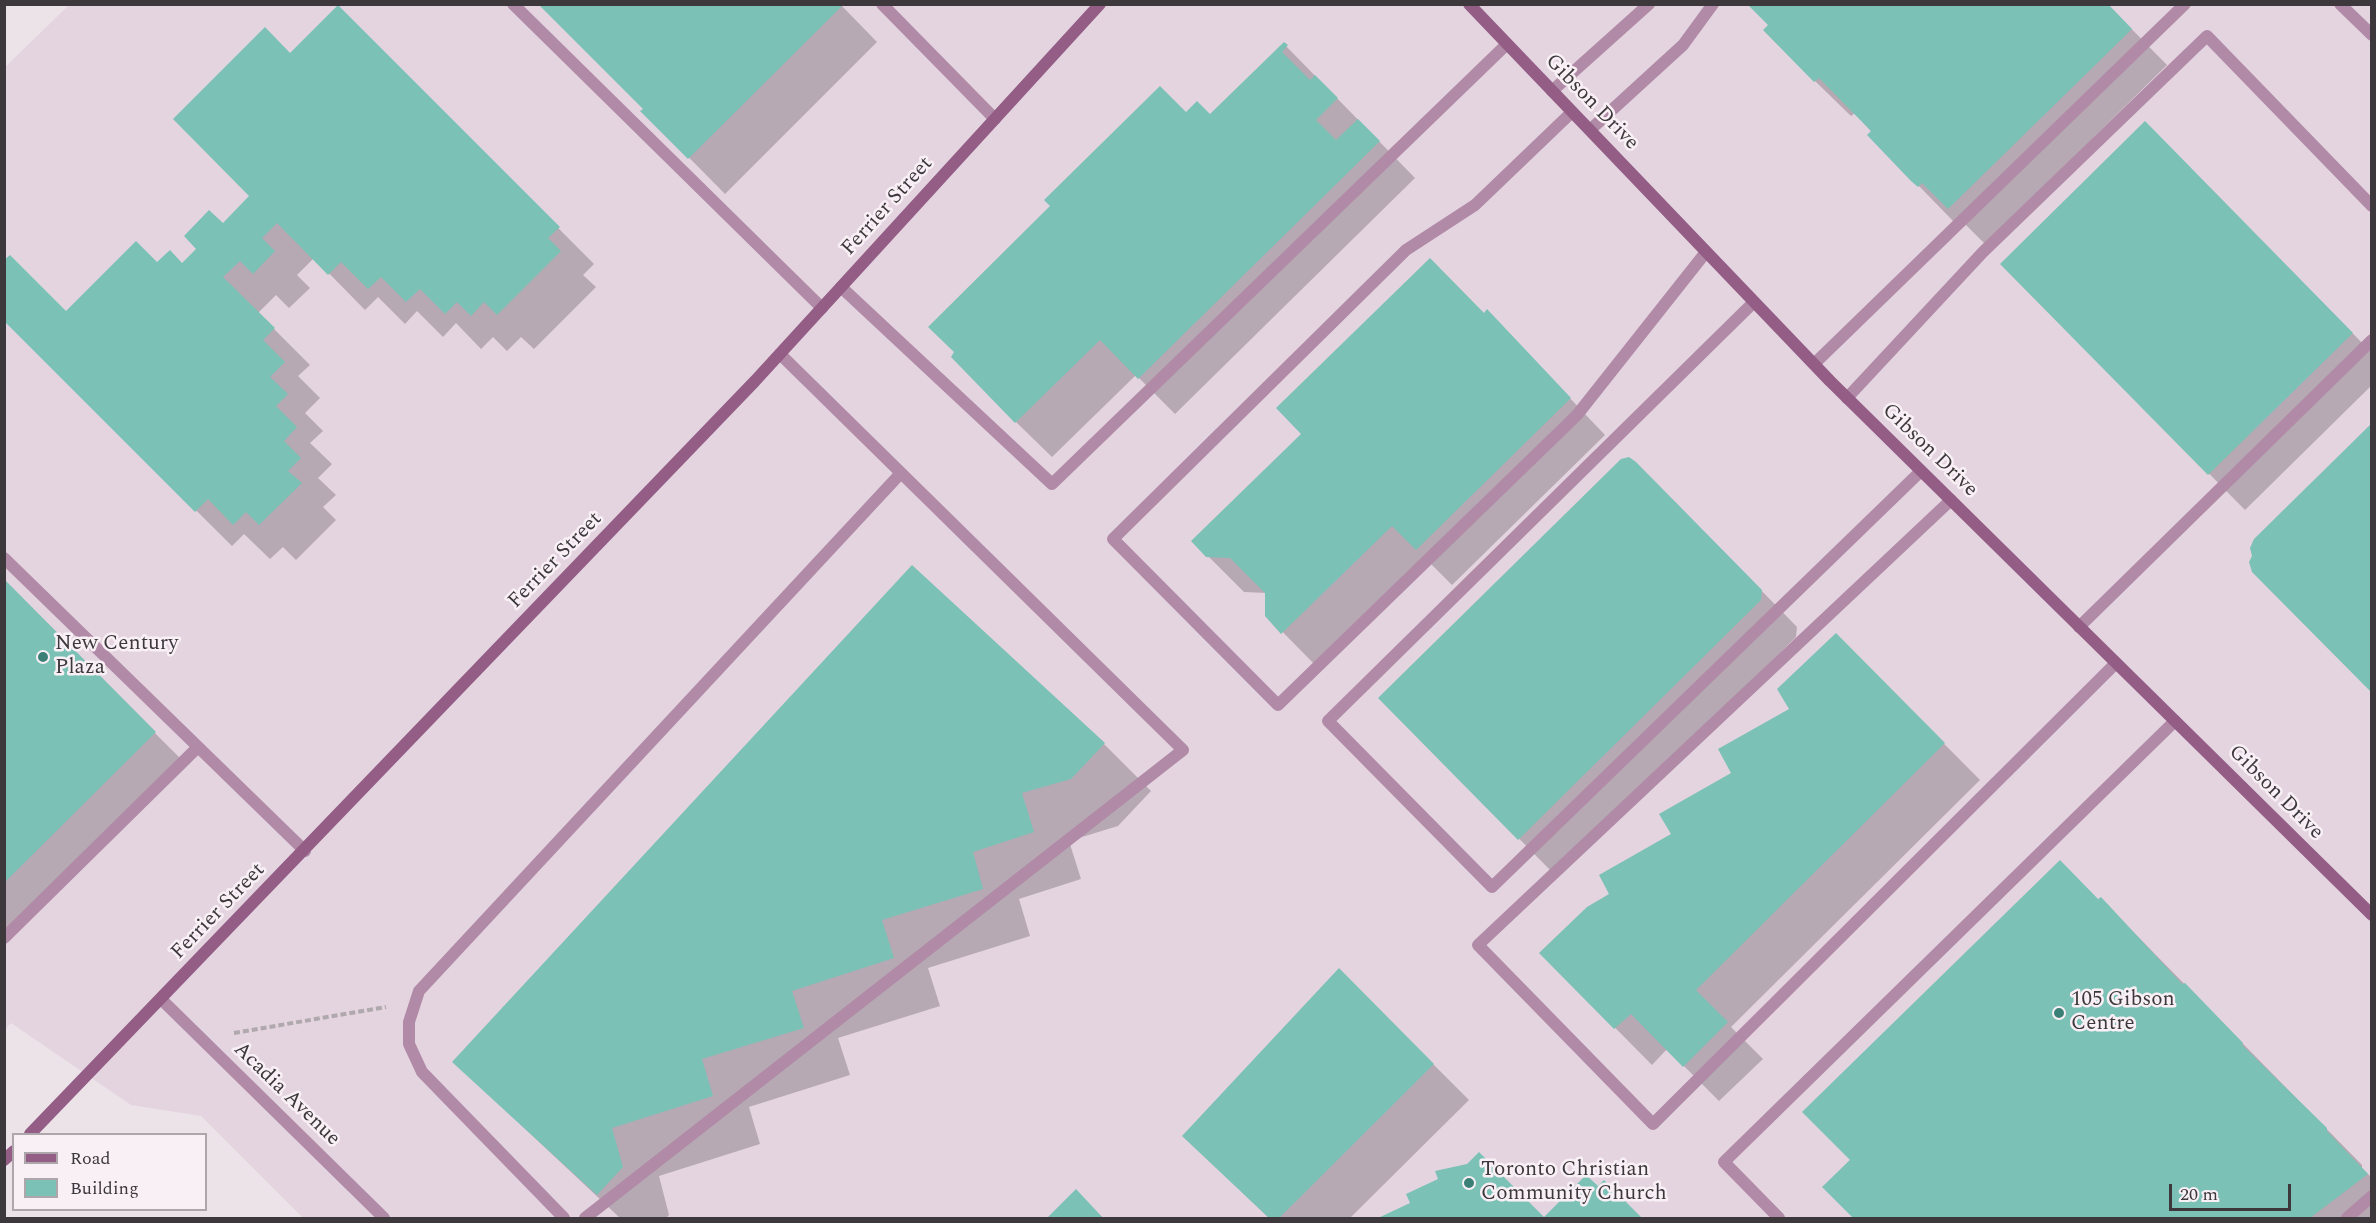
<!DOCTYPE html>
<style>
body{margin:0}
#map{position:relative;width:2376px;height:1223px;overflow:hidden;background:#ece3e9;font-family:Spectral,serif}
canvas{display:block}
.frame{position:absolute;inset:0;border:6px solid #3c383b;pointer-events:none}
.legend{position:absolute;left:12px;top:1133px;width:195px;height:78px;box-sizing:border-box;background:#f9f0f6;border:2px solid #ada6ab;margin:0;padding:8px 10px;list-style:none;font-size:18px;color:#3c383b}
.legend li{display:flex;align-items:center;gap:12px;height:30px}
.legend b{width:30px;border:2px solid #ada6ab}
.scale{position:absolute;left:2169px;top:1184px;width:122px;height:27px;box-sizing:border-box;border:3px solid #3c383b;border-top:0;padding-left:8px;font-size:18px;line-height:21px;white-space:nowrap;color:#3c383b;-webkit-text-stroke:4px #f9f0f6;paint-order:stroke}
</style>
<div id="map">
<canvas width="2376" height="1223"></canvas>
<div class="frame"></div>
<ul class="legend">
<li><b style="height:8px;background:#935d86"></b>Road</li>
<li><b style="height:16px;background:#7bc1b6"></b>Building</li>
</ul>
<div class="scale">20 m</div>
</div>
<script>
const c = document.querySelector('canvas').getContext('2d');
c.lineJoin = 'round';
function fill(path, color) { c.fillStyle = color; c.fill(path, 'evenodd'); }
const poly = rows => new Path2D(rows.map(r => 'M' + r).join(''));
function strokePath(path, color, width, dash) { c.strokeStyle = color; c.lineWidth = width; c.lineCap = dash ? 'butt' : 'round'; c.setLineDash(dash || []); c.stroke(path); }
function label(font, color, halo, rows, align = 'center') {
  c.font = font + ' Spectral,serif'; c.lineWidth = 5; c.setLineDash([]); c.textBaseline = 'middle'; c.strokeStyle = halo; c.fillStyle = color; for (const [text, x, y, turn = 0] of rows) {
    c.save(); c.translate(x, y); c.rotate((+turn || 0) * Math.PI / 180); c.textAlign = isNaN(turn) ? turn : align; if (halo) c.strokeText(text, 0, 0); c.fillText(text, 0, 0); c.restore();
  }
}
fill(poly([
 [69,5,2371,5,2371,1218,303,1218,201,1116,131,1105,11,1023,5,1030,5,67]
]), '#e4d4e0');
fill(poly([
 [840,4,877,42,725,194,643,111],
 [2107,4,2167,65,1985,244,1959,218,1954,222,1919,186,1855,113,1851,116,1815,81,1770,26],
 [338,7,594,264,583,275,596,287,534,349,521,337,507,351,493,337,481,349,456,323,443,337,417,311,405,324,378,297,365,310,314,258,297,275,310,288,289,308,276,295,258,313,310,365,298,376,320,398,305,413,323,431,310,443,332,464,318,478,336,495,323,507,336,520,296,560,283,547,270,559,244,534,232,546,4,319,66,313,157,265,183,265,252,196,290,55],
 [1284,44,1415,178,1175,414,1136,375,1052,457,1016,422,1186,114,1211,116],
 [2181,159,2372,353,2372,385,2245,510,2002,264],
 [1487,311,1605,435,1452,585,1428,561,1318,668,1267,616,1267,593,1244,592,1208,556],
 [1672,499,1797,627,1796,637,1555,875,1380,698],
 [4,583,183,761,4,938],
 [1836,635,1980,780,1731,1027,1763,1059,1719,1101,1667,1049,1652,1065,1541,953,1611,895,1733,774,1791,710],
 [1104,744,1151,791,1118,826,1069,841,1081,879,1019,899,1030,936,928,968,940,1006,838,1038,850,1075,749,1107,760,1144,659,1176,669,1215,666,1218,620,1218,454,1062],
 [2101,899,2362,1165,2362,1168,2372,1178,2372,1218,1856,1218,1824,1187],
 [1339,970,1469,1100,1350,1218,1269,1218,1220,1171],
 [1479,1154,1543,1218,1383,1218,1413,1203,1467,1165],
 [1586,1177,1598,1188,1604,1183,1640,1218,1544,1218],
 [1076,1191,1103,1218,1049,1218]
]), '#0003');
fill(poly([
 [538,4,844,4,688,159,640,111,643,109],
 [1747,4,2108,4,2132,29,1948,209,1922,183,1918,187,1911,181,1867,135,1871,131,1819,78,1814,82,1763,30,1768,25],
 [338,5,560,227,548,238,561,251,497,315,484,302,471,316,457,302,445,314,420,289,406,302,381,277,368,289,341,262,328,275,277,223,262,238,275,251,253,274,240,261,223,277,275,328,263,340,285,362,270,377,288,394,276,406,297,427,284,441,301,458,288,471,302,483,259,525,246,512,233,525,208,499,195,512,4,321,4,260,10,255,66,311,136,241,157,262,170,250,182,263,196,249,184,236,209,210,223,223,249,196,173,119,265,27,290,53],
 [1284,42,1288,45,1282,52,1310,80,1315,75,1338,98,1316,120,1336,140,1358,119,1380,141,1138,379,1100,340,1015,423,951,357,954,352,928,327,1050,206,1044,200,1160,86,1186,112,1197,101,1210,114],
 [2145,121,2353,333,2208,475,2000,264],
 [1430,258,1484,313,1487,309,1571,398,1416,550,1392,526,1281,634,1265,616,1265,593,1230,558,1206,557,1191,541,1301,434,1276,408],
 [2372,423,2372,693,2252,572,2249,562,2252,556,2250,548,2254,539],
 [1629,457,1636,462,1762,590,1761,600,1518,840,1378,698,1621,459],
 [912,565,1105,743,1071,779,1022,793,1034,832,973,852,983,889,882,920,894,958,792,991,804,1028,702,1059,713,1096,612,1128,623,1167,597,1195,452,1062],
 [5,580,156,732,5,882],
 [1836,633,1945,743,1696,990,1728,1022,1683,1067,1631,1014,1614,1029,1539,953,1587,907,1609,894,1599,875,1671,834,1659,814,1731,773,1718,749,1789,709,1777,689],
 [2060,860,2098,899,2101,897,2182,984,2185,983,2243,1043,2242,1045,2327,1128,2327,1131,2368,1174,2310,1218,1853,1218,1822,1187,1850,1160,1802,1112],
 [1339,968,1434,1064,1279,1218,1269,1218,1182,1136],
 [1479,1152,1544,1217,1586,1175,1598,1186,1604,1180,1642,1218,1378,1218,1410,1203,1406,1194,1438,1179,1435,1171,1467,1164],
 [1076,1189,1103,1218,1047,1218]
]), '#7bc1b6');
strokePath(poly([
 [234,1033,386,1007]
]), '#afa8ad', 4, [6, 3]);
strokePath(poly([
 [513,4,822,308],
 [882,4,995,119],
 [2340,4,2372,35],
 [1552,91,1649,4],
 [1572,112,1475,205,1406,250,1113,539,1278,705,1577,415,1706,252],
 [1590,130,1683,45,1713,4],
 [841,287,1052,484,1507,44],
 [1754,302,1328,721,1492,887,1921,471],
 [1814,364,2185,4],
 [1847,398,1983,252,2207,36,2372,206],
 [1951,500,1478,945,1653,1124,2116,663],
 [4,558,305,851],
 [2079,627,2372,340],
 [4,938,198,747],
 [564,1218,422,1072,409,1044,409,1022,419,991,901,473],
 [585,1218,1183,750,780,354],
 [1779,1218,1724,1162,2175,721],
 [2347,1218,2372,1196]
]), '#b08aa6', 12);
strokePath(poly([
 [162,1000,384,1218]
]), '#b08aa6', 12);
strokePath(poly([
 [1469,4,1830,381,2372,915],
 [30,1134,755,381,1100,4],
 [4,1160,14,1151]
]), '#935d86', 12);
for (const [x, y, r, color] of [
 [43,657,6,"#3b8076"],
 [2059,1013,6,"#3b8076"],
 [1469,1183,6,"#3b8076"]
]) { const dot = new Path2D(); dot.arc(x, y, r, 0, 2 * Math.PI); c.fillStyle = color; c.fill(dot); strokePath(dot, '#f9f0f6', 2); }
label('21px', '#3c383b', '#f9f0f6', [
 ["Gibson Drive",1591,103,46],
 ["Ferrier Street",888,207,-48],
 ["Gibson Drive",1929,451,44],
 ["Ferrier Street",556,561,-46],
 ["Gibson Drive",2275,793,45],
 ["Ferrier Street",219,912,-46],
 ["Acadia Avenue",286,1095,44]
]);
label('21px', '#3c383b', '#f9f0f6', [
 ["New Century",55,645],
 ["Plaza",55,669],
 ["105 Gibson",2071,1001],
 ["Centre",2071,1025],
 ["Toronto Christian",1481,1171],
 ["Community Church",1481,1195]
], 'left');
</script>
